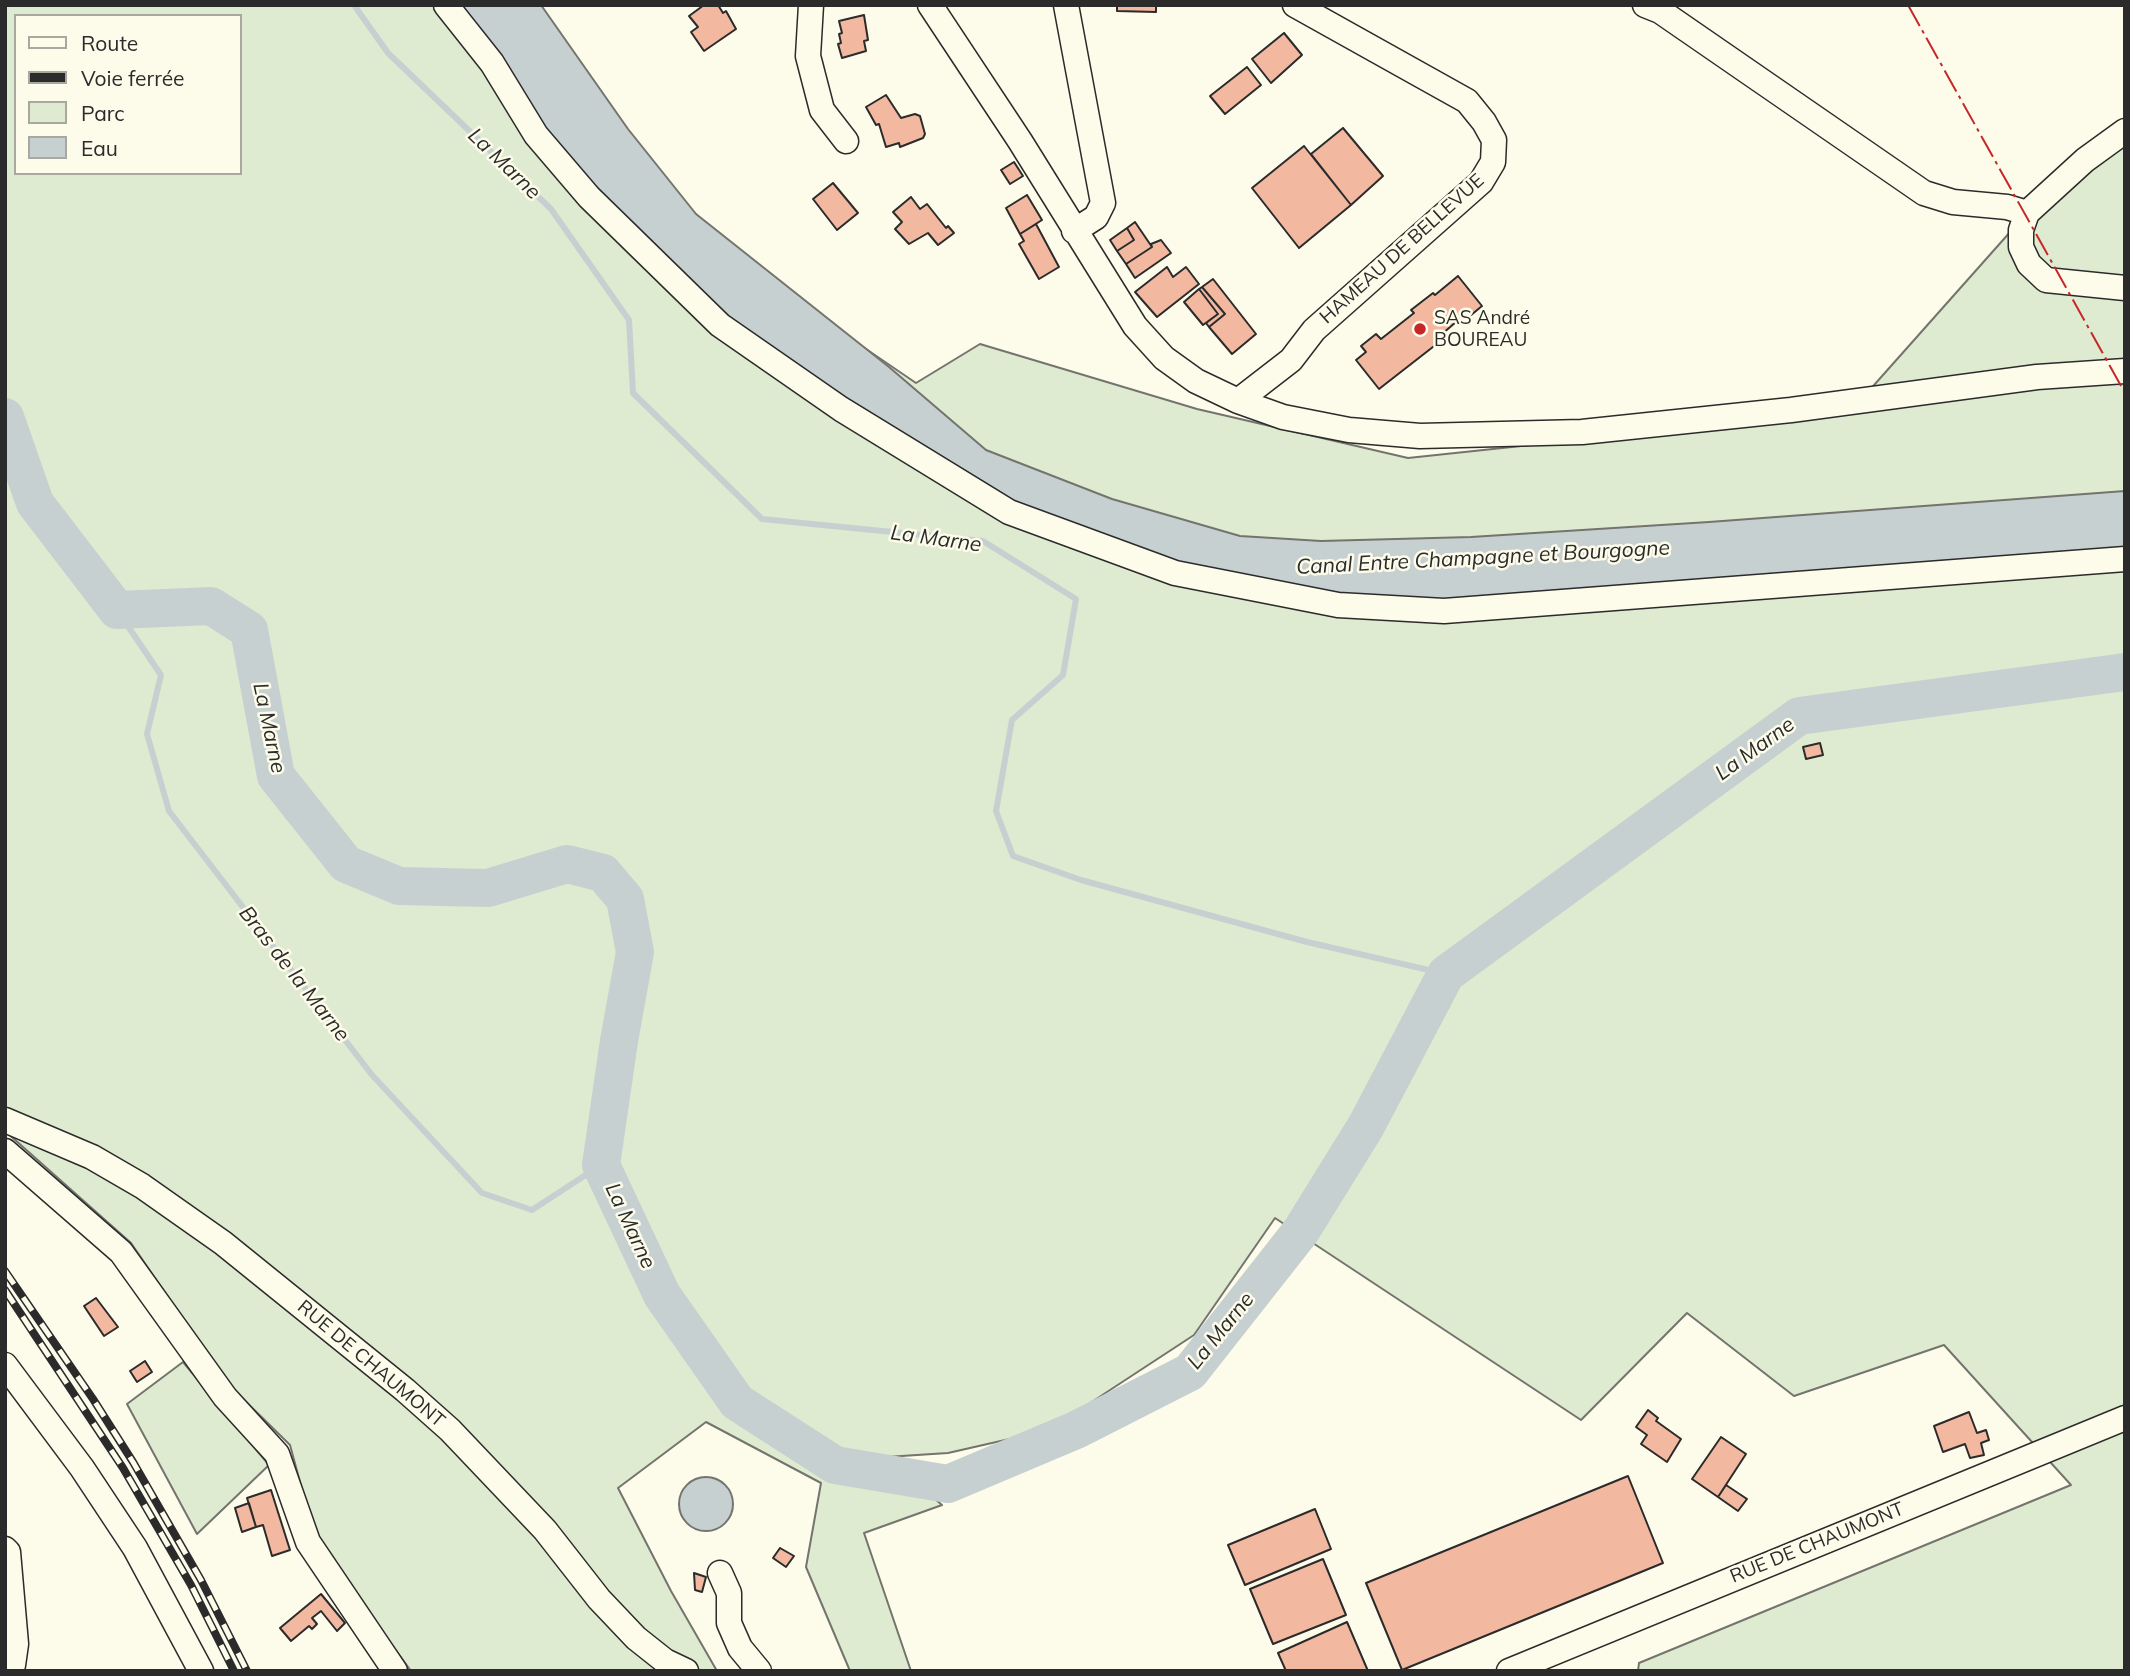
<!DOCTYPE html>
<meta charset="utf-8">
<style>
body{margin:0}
#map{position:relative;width:2130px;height:1676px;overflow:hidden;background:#fdfbea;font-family:Mulish,sans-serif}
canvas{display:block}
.frame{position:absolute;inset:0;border:7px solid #2b2b2b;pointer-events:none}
.legend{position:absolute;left:14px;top:14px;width:228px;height:161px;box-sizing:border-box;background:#fdfbea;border:2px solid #a9a89e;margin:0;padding:9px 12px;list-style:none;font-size:21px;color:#2b2b2b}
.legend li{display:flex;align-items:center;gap:14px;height:35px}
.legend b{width:35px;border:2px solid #a9a89e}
</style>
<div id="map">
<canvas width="2130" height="1676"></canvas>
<div class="frame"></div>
<ul class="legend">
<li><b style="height:9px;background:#fdfbea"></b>Route</li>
<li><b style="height:9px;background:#2b2b2b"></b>Voie ferrée</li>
<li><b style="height:19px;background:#deebd1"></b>Parc</li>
<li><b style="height:19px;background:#c7d0d0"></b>Eau</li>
</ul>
</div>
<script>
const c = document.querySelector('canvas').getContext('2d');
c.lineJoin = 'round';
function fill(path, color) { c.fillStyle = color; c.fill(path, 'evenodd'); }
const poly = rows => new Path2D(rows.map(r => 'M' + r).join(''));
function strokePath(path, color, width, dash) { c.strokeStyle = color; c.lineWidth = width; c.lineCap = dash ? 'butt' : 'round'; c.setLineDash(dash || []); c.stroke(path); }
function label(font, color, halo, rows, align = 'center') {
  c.font = font + ' Mulish,sans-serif'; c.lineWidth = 5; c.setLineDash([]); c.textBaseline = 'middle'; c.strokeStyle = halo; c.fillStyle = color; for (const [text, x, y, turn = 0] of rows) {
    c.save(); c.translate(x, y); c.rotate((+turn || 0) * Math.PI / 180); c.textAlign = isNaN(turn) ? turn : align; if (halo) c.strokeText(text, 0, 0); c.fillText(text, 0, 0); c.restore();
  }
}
const green = poly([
 [5,5,513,5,621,145,772,285,916,383,980,344,1197,409,1408,458,1851,411,2027,213,2125,131,2125,1671,1638,1671,1639,1663,2071,1485,1944,1345,1794,1396,1687,1313,1581,1420,1275,1218,1194,1335,1049,1430,948,1453,886,1457,942,1505,864,1533,911,1671,850,1671,806,1567,821,1483,706,1422,618,1488,671,1591,717,1671,411,1671,316,1541,290,1445,228,1384,131,1243,5,1131,5,5],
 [16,16,240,16,240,173,16,173,16,16],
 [183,1362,269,1465,197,1534,127,1404,183,1362]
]);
fill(green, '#deebd1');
strokePath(green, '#74746e', 2);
const water = poly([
 [462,5,541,5,628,129,696,214,889,367,986,450,1112,499,1240,536,1321,541,1471,537,1709,522,2125,491,2125,551,1386,604,1207,575,1041,517,770,351,684,282,553,142,462,5],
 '679 1504a27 27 0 1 1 54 0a27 27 0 1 1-54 0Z'
]);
fill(water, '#c7d0d0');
strokePath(water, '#74746e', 2);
strokePath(poly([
 [354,5,388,53,551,209,629,320,633,393,762,519,983,541,1076,599,1063,675,1012,720,996,811,1013,856,1081,880,1307,942,1446,974],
 [117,610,161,675,147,734,169,811,372,1075,482,1193,532,1210,601,1165]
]), '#c7d0d0', 6);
strokePath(poly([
 [5,417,35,503,117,610,211,606,249,630,276,776,346,864,399,886,488,888,567,864,603,873,625,899,635,952,619,1041,601,1165,662,1295,737,1402,835,1465,948,1484,1076,1430,1190,1372,1301,1231,1366,1126,1446,974,1799,716,2125,672]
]), '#c7d0d0', 38);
const building = poly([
 [704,5,718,5,723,13,726,11,736,29,704,51,691,32,698,27,689,16,704,5],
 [1117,5,1156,5,1156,12,1117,11,1117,5],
 [864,15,868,40,864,41,866,51,842,58,838,44,841,43,839,34,842,33,839,21,864,15],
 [1284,33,1302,55,1271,83,1252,59,1284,33],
 [1247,67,1261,85,1225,114,1210,96,1247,67],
 [886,95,901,118,915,114,920,116,925,134,923,138,900,147,899,143,886,147,879,124,876,125,866,107,886,95],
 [1343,128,1383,176,1351,205,1311,154,1343,128],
 [1304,146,1351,205,1299,248,1252,188,1304,146],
 [1014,162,1023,176,1010,184,1001,170,1014,162],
 [833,183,858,213,837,230,813,199,833,183],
 [1027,195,1042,220,1020,234,1006,208,1027,195],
 [911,197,920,209,927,204,946,228,948,226,954,233,938,245,928,233,909,244,895,229,902,222,893,212,911,197],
 [1135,222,1152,247,1126,264,1117,251,1134,240,1127,228,1135,222],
 [1036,224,1059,267,1039,279,1019,244,1024,241,1020,234,1036,224],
 [1127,228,1134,240,1117,251,1110,240,1127,228],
 [1161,240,1171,253,1135,278,1126,264,1152,247,1151,244,1161,240],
 [1167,267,1173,277,1186,267,1199,284,1157,317,1135,292,1167,267],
 [1458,276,1482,306,1459,325,1456,322,1435,340,1438,343,1379,389,1356,360,1366,352,1361,346,1376,334,1381,339,1414,313,1411,310,1433,293,1435,295,1458,276],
 [1213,279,1256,334,1232,354,1209,327,1225,314,1202,287,1213,279],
 [1202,287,1225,314,1209,327,1206,323,1218,314,1199,289,1202,287],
 [1199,289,1218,314,1203,325,1184,302,1199,289],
 [1820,743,1823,755,1806,759,1803,747,1820,743],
 [96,1298,118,1327,104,1336,84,1306,96,1298],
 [145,1361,152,1372,137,1382,130,1371,145,1361],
 [1648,1410,1658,1418,1656,1421,1681,1439,1667,1462,1641,1444,1647,1435,1636,1427,1648,1410],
 [1969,1412,1977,1433,1986,1430,1989,1440,1981,1443,1984,1455,1970,1458,1965,1444,1943,1452,1934,1426,1969,1412],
 [1721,1437,1746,1454,1718,1497,1692,1479,1721,1437],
 [1628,1476,1663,1563,1402,1670,1366,1583,1628,1476],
 [1726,1485,1747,1499,1738,1511,1718,1497,1726,1485],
 [271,1490,290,1550,272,1556,263,1525,256,1527,247,1498,271,1490],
 [249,1503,256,1527,242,1532,235,1508,249,1503],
 [1315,1509,1331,1549,1245,1585,1228,1545,1315,1509],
 [780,1548,794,1556,786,1567,773,1558,780,1548],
 [1323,1559,1346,1615,1273,1644,1250,1589,1323,1559],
 [694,1573,706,1577,702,1592,695,1590,694,1573],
 [321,1594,345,1623,337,1631,321,1611,312,1618,317,1624,312,1629,309,1626,291,1641,280,1628,321,1594],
 [1347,1622,1368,1671,1286,1671,1278,1653,1347,1622]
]);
fill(building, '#f2b8a0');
strokePath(building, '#2b2b2b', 2);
const minor = poly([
 [446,5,492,63,536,135,589,197,720,325,841,409,1009,512,1175,573,1338,605,1444,611,2125,559],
 [811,5,808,56,822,110,846,141],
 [930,5,1020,141,1135,326,1164,358,1196,381,1238,401,1283,417,1349,430,1420,436,1582,432,1791,410,2037,377,2125,371],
 [1066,5,1103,203,1096,217,1074,231],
 [1645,5,1660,11,1924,193,1953,202,2007,207,2027,213],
 [2125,131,2085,160,2027,213,2021,230,2021,247,2029,264,2046,280,2125,288],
 [1238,401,1291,360,1314,330,1481,182,1493,162,1494,140,1484,122,1467,101,1295,5],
 [5,1120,92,1157,142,1186,223,1243,405,1390,450,1430,545,1530,599,1599,636,1638,665,1661,686,1671],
 [5,1151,121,1252,225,1397,277,1454,308,1542,395,1671],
 [5,1365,82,1468,135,1548,201,1671],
 [5,1549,8,1552,16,1644,13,1665,5,1670],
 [720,1573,729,1593,729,1623,740,1648,759,1671],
 [1509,1671,2125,1418]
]);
strokePath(minor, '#2b2b2b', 27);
strokePath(minor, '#fdfbea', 24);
const rail = poly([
 [5,1271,93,1399,133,1462,201,1580,247,1671],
 [5,1290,123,1468,191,1585,234,1671]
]);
strokePath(rail, '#2b2b2b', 8);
strokePath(rail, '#fdfbea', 5, [16]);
strokePath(poly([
 [1908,5,2125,393]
]), '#c62828', 2, [24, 5, 3.5, 5]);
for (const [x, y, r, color] of [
 [1420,329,7,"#c62828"]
]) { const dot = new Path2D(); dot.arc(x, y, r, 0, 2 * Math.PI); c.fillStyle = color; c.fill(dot); strokePath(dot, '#fdfbea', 2.5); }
label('19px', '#2b2b2b', '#fdfbea', [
 ["HAMEAU DE BELLEVUE",1402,249,-42],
 ["RUE DE CHAUMONT",371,1364,40],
 ["RUE DE CHAUMONT",1817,1543,-22]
]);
label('19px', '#2b2b2b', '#fdfbea', [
 ["SAS André",1434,318],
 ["BOUREAU",1434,340]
], 'left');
label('italic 21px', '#2b2b2b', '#fdfbea', [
 ["La Marne",504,164,44],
 ["La Marne",936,539,8],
 ["Canal Entre Champagne et Bourgogne",1483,558,-3],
 ["La Marne",269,728,78],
 ["La Marne",1755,749,-36],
 ["Bras de la Marne",294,974,52],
 ["La Marne",630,1226,65],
 ["La Marne",1221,1331,-51]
]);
</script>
